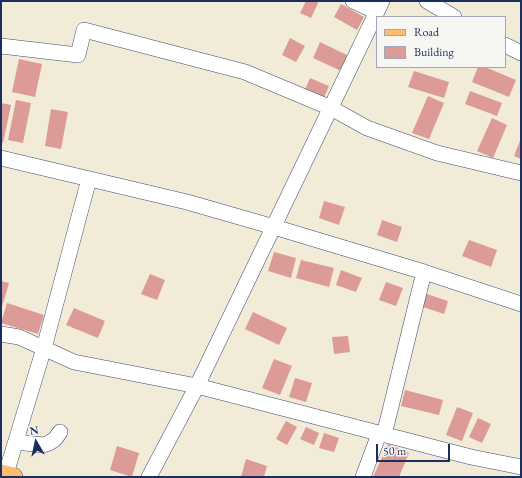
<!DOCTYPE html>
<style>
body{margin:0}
#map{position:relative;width:522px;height:478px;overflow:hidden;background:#f1ebd8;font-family:"EB Garamond",serif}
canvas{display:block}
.frame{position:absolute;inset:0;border:2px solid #1b2f5e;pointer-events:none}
.legend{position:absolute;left:376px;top:16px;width:130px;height:52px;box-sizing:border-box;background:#f6f6f2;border:1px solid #9ea6b7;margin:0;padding:5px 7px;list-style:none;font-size:12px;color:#1b2f5e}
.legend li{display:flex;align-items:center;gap:8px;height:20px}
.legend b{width:20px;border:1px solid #9ea6b7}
.north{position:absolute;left:16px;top:422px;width:40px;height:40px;-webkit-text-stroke:3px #f6f6f2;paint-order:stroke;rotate:351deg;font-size:11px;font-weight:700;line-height:16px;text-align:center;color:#1b2f5e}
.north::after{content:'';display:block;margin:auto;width:14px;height:18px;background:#1b2f5e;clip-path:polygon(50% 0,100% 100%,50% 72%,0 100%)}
.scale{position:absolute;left:376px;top:444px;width:74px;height:18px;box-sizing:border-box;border:2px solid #1b2f5e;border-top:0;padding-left:5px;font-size:12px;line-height:14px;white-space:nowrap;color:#1b2f5e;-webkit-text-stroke:3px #f6f6f2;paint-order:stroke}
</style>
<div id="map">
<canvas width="522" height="478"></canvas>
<div class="frame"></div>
<ul class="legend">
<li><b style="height:5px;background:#febc70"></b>Road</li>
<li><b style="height:11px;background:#dd9b97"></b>Building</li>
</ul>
<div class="north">N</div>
<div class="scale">50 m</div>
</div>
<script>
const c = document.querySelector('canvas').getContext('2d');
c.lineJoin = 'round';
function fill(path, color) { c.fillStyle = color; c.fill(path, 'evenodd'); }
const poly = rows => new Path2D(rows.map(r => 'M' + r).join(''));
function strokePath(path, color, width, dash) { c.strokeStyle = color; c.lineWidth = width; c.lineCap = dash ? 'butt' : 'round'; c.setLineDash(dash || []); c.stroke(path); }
fill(poly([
 [306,1,319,1,311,18,300,13],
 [341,4,364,17,357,30,334,17],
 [290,38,305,46,296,62,282,55],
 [320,42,349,56,341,71,313,58],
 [19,59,42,64,35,97,12,92],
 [478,67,485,67,516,80,509,97,472,82],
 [414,71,449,82,444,98,408,87],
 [310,78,329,86,323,100,304,92],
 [470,91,502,103,497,116,465,104],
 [428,96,444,103,429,139,412,133],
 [16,100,31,103,23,143,8,140],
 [1,103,11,105,3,143,1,142],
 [51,109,68,112,61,149,45,146],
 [492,118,507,125,493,158,477,151],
 [521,138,521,159,514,156],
 [324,201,345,207,339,225,319,218],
 [382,220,402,227,397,242,377,235],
 [469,240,497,250,491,267,462,256],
 [274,252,296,258,291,278,268,271],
 [301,260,334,268,329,287,296,278],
 [341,270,362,278,356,292,336,285],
 [150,274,165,280,157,300,141,294],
 [1,281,9,283,1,310],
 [386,282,403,288,396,306,379,300],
 [424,293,448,301,444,314,420,306],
 [7,303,44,315,38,334,1,323],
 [74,308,105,321,98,338,66,325],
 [253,312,287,328,279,345,245,329],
 [348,336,350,352,334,354,332,337],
 [274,359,292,366,280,395,262,388],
 [295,378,312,383,306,402,289,397],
 [405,390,443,400,439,415,401,406],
 [457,407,473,413,462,441,446,435],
 [478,418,491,424,482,443,469,437],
 [286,421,297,427,287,445,276,439],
 [306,427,319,433,314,445,300,439],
 [324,433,339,438,334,452,319,448],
 [388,444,409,453,399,477,373,477],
 [117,446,139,453,132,477,110,470],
 [246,459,267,466,264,477,241,477]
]), '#dd9b97');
const minor = poly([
 [353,1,377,12],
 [427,1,454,17],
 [505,45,521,53],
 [1,46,78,55,84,30,245,72,331,108,367,128,437,153,521,173],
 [1,158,187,202,274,227,424,272,521,304],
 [1,334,19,337,74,362,197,386,471,457,521,467],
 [384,435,424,272],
 [16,442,43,445,49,443,55,439,60,432],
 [5,477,44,348,89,179],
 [149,477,197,386,382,1],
 [363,477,379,434]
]);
const major = poly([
 [1,474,13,477]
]);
strokePath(minor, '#3b4b70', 16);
strokePath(major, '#3b4b70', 20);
strokePath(minor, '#fff', 15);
strokePath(major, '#febc70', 19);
</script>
